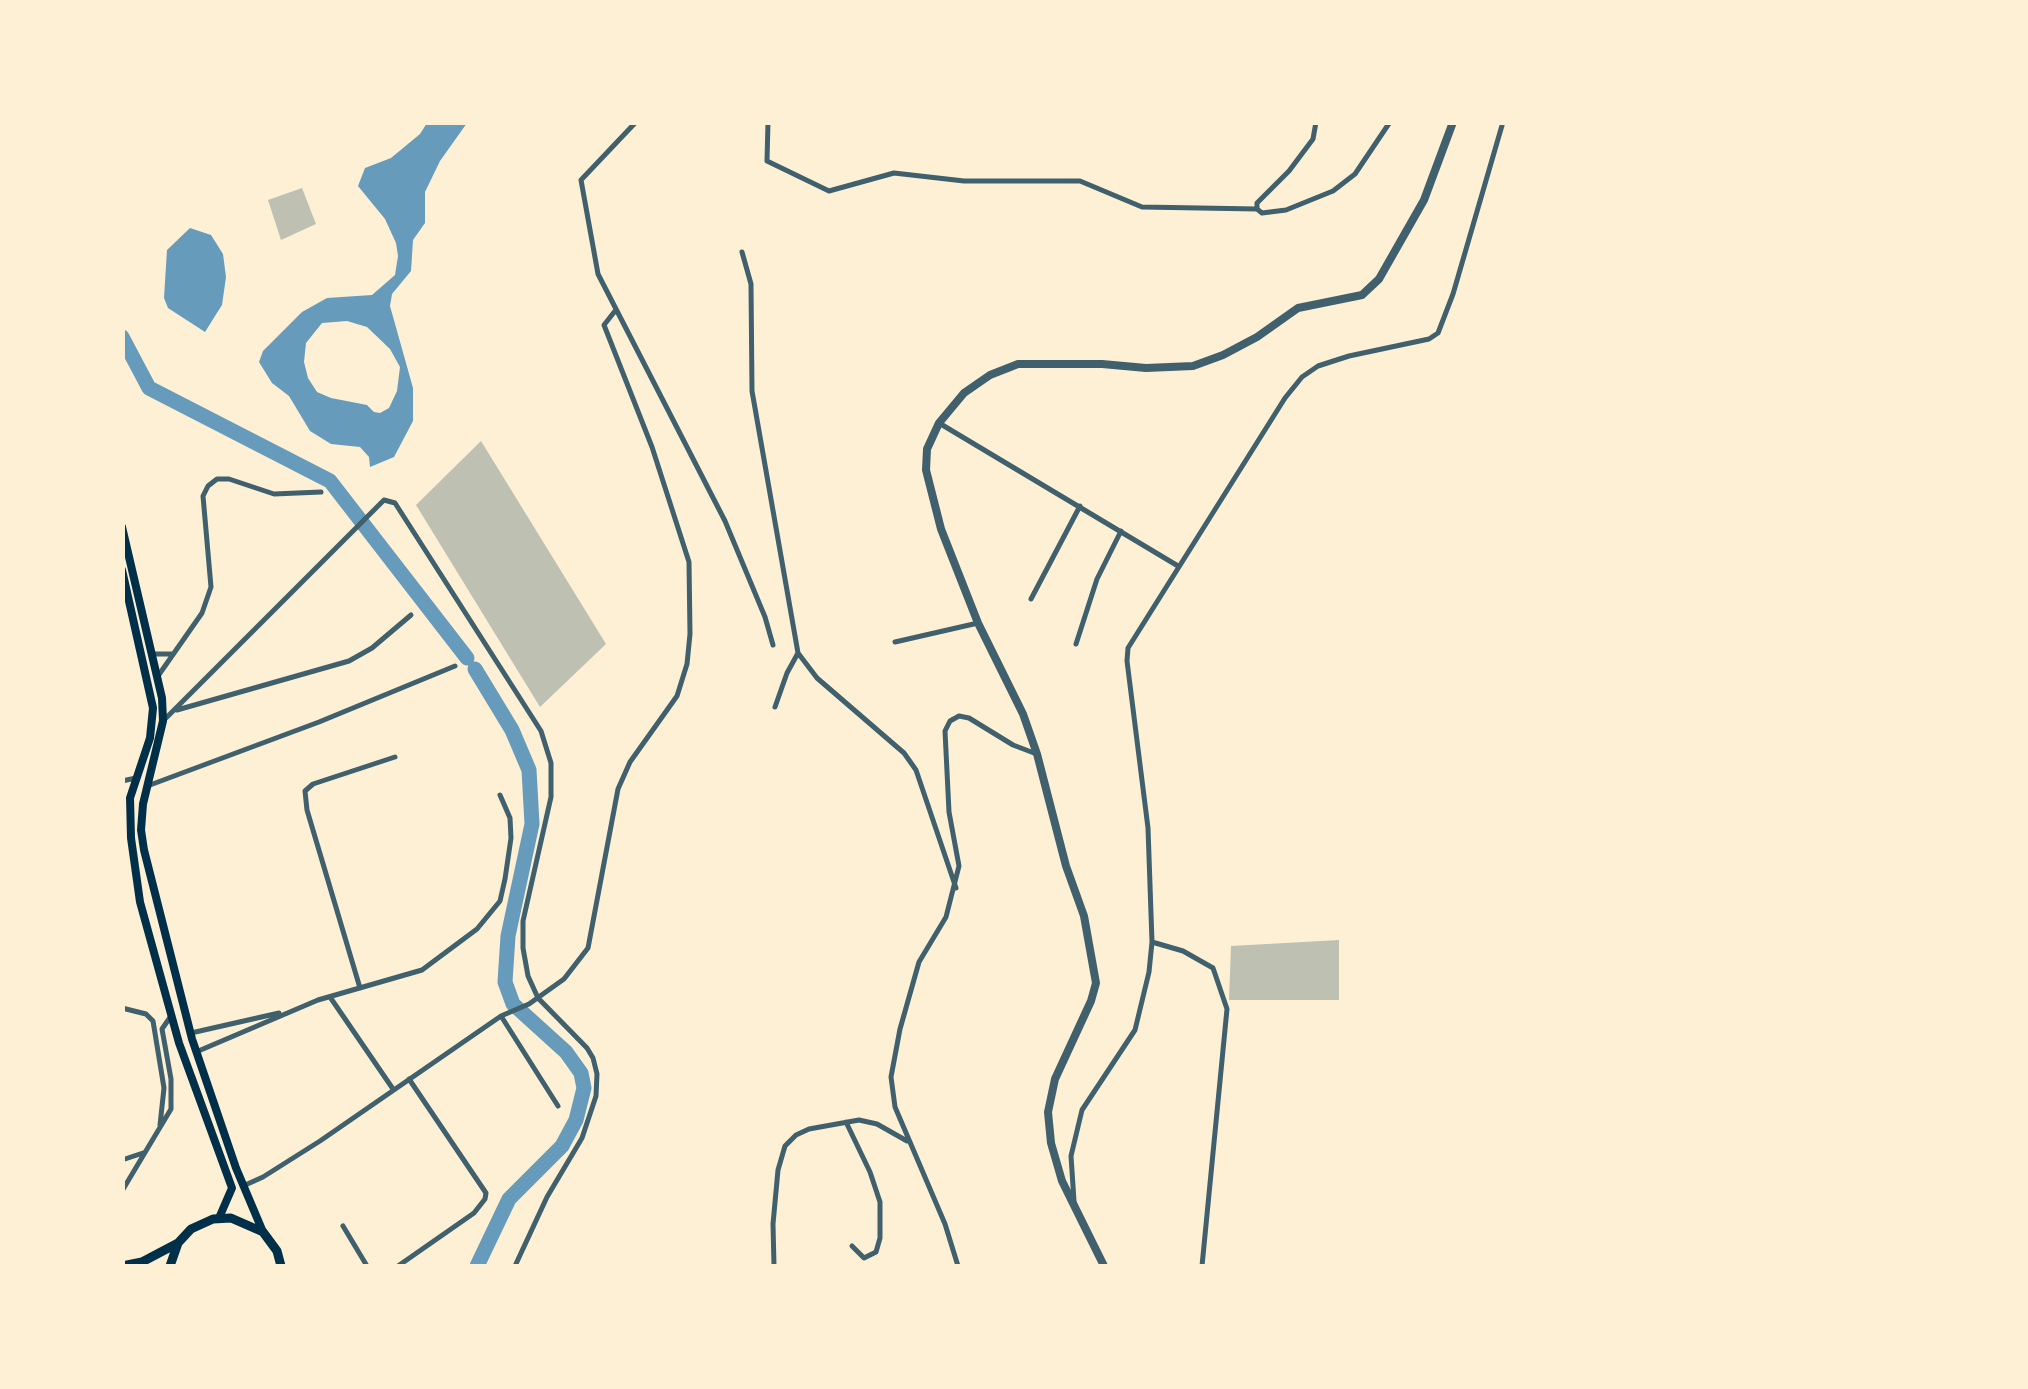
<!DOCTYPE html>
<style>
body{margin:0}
#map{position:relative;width:2028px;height:1389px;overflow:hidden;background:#fdf0d5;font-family:"Sofia Sans Condensed",sans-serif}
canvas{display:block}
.frame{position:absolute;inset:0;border:125px solid #fdf0d5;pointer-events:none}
</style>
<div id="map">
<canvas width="2028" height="1389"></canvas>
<div class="frame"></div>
</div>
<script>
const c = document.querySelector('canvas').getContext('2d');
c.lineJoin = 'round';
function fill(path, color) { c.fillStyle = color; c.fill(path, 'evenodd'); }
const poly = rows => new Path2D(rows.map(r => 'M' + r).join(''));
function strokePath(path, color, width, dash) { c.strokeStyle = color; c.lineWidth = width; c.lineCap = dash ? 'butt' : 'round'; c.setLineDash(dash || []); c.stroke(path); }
fill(poly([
 [427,123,467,123,440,161,425,192,425,223,413,240,411,271,392,294,390,306,413,388,413,421,394,457,370,467,369,457,360,447,331,444,310,431,289,396,272,383,259,362,263,351,302,312,327,298,372,295,395,275,398,256,396,243,385,219,358,186,365,168,391,158,420,134],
 [347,321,367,327,390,349,400,367,397,391,389,408,380,413,374,412,367,405,331,398,317,392,308,378,304,362,306,343,322,323],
 [190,228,211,235,223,254,226,277,222,305,205,332,168,308,164,298,167,250]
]), '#669bbc');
strokePath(poly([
 [122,337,149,388,330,481,467,658],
 [475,669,512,730,529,770,532,824,508,936,505,982,513,1004,566,1052,581,1073,584,1088,576,1120,562,1146,509,1199,477,1266]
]), '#669bbc', 15);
fill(poly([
 [302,188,316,224,281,240,268,200],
 [481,441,606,644,540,707,416,505],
 [1339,940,1339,1000,1229,1000,1231,946]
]), '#bec0b2');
strokePath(poly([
 [636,122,581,180,598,274,725,521,765,617,773,645],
 [768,122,767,161,829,191,894,173,964,181,1080,181,1142,207,1257,209],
 [1316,122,1313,139,1289,171,1257,203,1257,209,1262,213,1286,210,1333,191,1355,174,1390,122],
 [742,252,751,284,752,391,798,653,817,678,904,753,916,770,956,888],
 [939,423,1178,566],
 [1031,599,1080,506],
 [895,642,978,623],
 [1076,644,1097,579,1121,531],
 [152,654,173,654],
 [158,676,202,613,211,587,203,496,208,486,217,479,229,479,274,494,321,492],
 [775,707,787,673,798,653],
 [177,710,349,661,372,648,411,615],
 [163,721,384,500,395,503,541,731,551,763,551,797,523,921,523,948,528,976,538,998,587,1048,593,1058,597,1074,596,1096,582,1138,547,1197,515,1266],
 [122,781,136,778],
 [150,785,319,722,455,666],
 [1152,942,1183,951,1213,968,1227,1009,1202,1266],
 [360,988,307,810,305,791,313,784,395,757],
 [330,997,393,1089],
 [122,1008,146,1014,153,1021,164,1088,160,1125],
 [501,1016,558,1106],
 [191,1033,279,1013],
 [196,1052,318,1000,422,970,477,929,500,901,505,879,511,838,510,818,500,795],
 [846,1122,870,1172,880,1202,880,1238,876,1252,864,1258,852,1246],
 [122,1160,143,1153],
 [243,1186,263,1177,320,1141,501,1016,529,1004,564,979,588,948,618,789,630,762,677,696,687,664,690,634,689,562,652,447,604,325,615,311],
 [122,1191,171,1109,171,1079,162,1029,171,1016],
 [1074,1201,1071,1156,1082,1110,1135,1030,1149,972,1152,942,1148,828,1127,661,1128,648,1285,398,1302,377,1318,366,1349,356,1429,339,1438,333,1453,294,1503,122],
 [343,1226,367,1266],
 [398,1266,474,1213,485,1199,486,1193,409,1079],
 [774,1266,773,1224,778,1170,785,1146,796,1135,809,1129,859,1120,877,1124,907,1141],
 [958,1266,945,1224,895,1107,891,1077,900,1029,919,962,946,917,959,866,949,812,945,731,950,721,959,716,969,718,1013,745,1034,753]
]), '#3f606c', 5);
strokePath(poly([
 [1104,1266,1062,1181,1051,1143,1048,1112,1055,1079,1091,1001,1096,983,1084,916,1066,866,1037,754,1023,714,978,623,941,529,926,470,927,449,939,423,964,393,990,375,1018,364,1102,364,1146,368,1193,366,1223,355,1257,337,1298,308,1362,295,1379,279,1424,200,1453,122]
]), '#3f606c', 8);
strokePath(poly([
 [122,527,162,698,163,721,143,804,141,830,144,850,192,1039,236,1168,263,1232],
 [122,570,153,708,150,738,130,798,131,838,140,902,179,1043,232,1188,219,1218]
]), '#003049', 8);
strokePath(poly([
 [122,1266,142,1262,178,1243],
 [170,1266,178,1243,191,1229,213,1219,231,1218,263,1232,277,1251,281,1266]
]), '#003049', 9);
</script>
